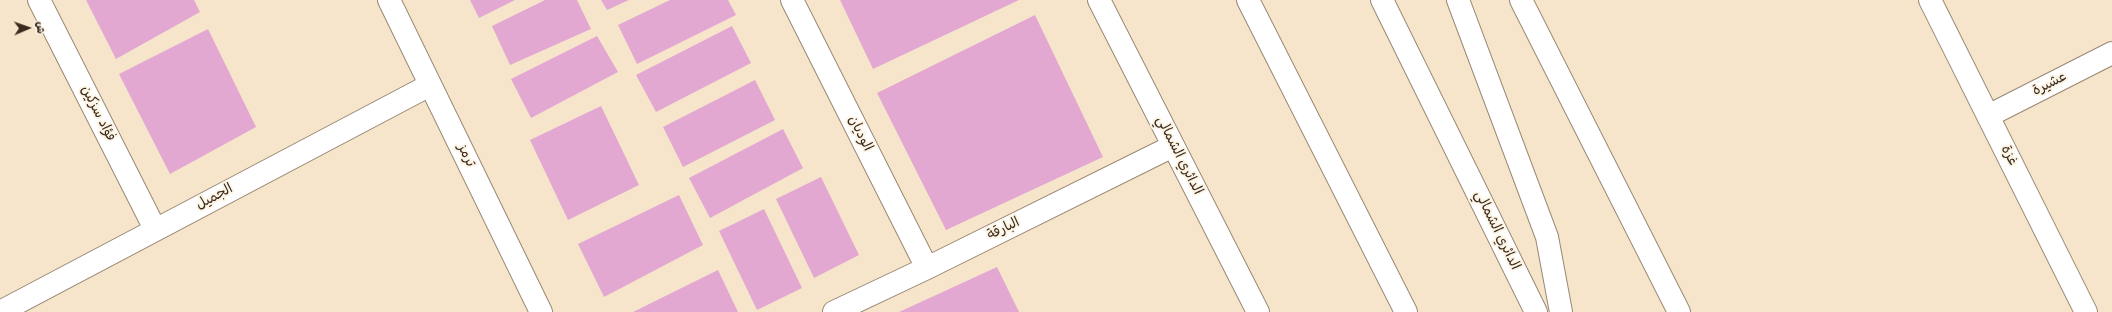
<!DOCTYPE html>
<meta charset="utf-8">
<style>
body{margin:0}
#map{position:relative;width:2112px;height:312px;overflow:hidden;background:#f6e5cb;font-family:"Indie Flower","Playpen Sans Arabic",sans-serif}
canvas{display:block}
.north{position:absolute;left:8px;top:8px;width:40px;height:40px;-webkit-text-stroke:3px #fcf5e5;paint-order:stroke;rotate:88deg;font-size:11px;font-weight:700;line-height:16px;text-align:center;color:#3b2a1e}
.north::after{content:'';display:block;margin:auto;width:14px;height:18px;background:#3b2a1e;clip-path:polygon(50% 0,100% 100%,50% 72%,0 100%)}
</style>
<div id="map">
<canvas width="2112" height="312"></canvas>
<div class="north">ش</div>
</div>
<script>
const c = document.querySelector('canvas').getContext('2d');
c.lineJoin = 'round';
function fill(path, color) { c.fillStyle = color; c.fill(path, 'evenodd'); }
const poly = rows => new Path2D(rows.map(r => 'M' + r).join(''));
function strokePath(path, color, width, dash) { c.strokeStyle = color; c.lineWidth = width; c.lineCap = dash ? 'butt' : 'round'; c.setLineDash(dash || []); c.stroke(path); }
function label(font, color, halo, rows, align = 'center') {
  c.font = font + ' "Indie Flower","Playpen Sans Arabic",sans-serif'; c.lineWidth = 4; c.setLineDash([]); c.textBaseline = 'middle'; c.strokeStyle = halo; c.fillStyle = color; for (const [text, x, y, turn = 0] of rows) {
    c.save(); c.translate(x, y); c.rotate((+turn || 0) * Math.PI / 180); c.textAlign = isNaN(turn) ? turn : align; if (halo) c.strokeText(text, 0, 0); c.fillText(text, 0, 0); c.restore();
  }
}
fill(poly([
 [86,0,194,0,200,12,116,59],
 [470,0,515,0,479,18],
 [545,0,577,0,591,29,510,65,492,26],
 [601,0,629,0,607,10],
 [670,0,728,0,736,15,637,64,618,25],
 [840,0,1019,0,873,69],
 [1035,15,1103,157,946,230,877,93],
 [732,26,751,63,656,112,636,75],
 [208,29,256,127,170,174,119,74],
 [597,36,618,72,531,118,511,79],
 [755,80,775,120,683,167,663,127],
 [601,106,639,185,568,220,530,140],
 [783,129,803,168,710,218,689,178],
 [821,177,859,255,814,278,776,199],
 [679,195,703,245,604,297,578,244],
 [764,209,802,288,757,310,719,231],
 [997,267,1019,312,899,312],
 [718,270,738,312,633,312]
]), '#e2a8d2');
const minor = poly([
 [39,0,155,229],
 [389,0,541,312],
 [792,0,927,268],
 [1930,0,2086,312],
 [1988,116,2112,53],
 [0,312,430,85],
 [834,312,927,268,1173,146]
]);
const tertiary = poly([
 [1099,0,1258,312],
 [1521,0,1679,312]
]);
const motorway = poly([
 [1248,0,1406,312],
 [1382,0,1536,312],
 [1458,0,1547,237,1561,312]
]);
strokePath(minor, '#988874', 24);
strokePath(tertiary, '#988874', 24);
strokePath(motorway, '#988874', 24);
strokePath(minor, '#fff', 22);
strokePath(tertiary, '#fff', 22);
strokePath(motorway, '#fff', 22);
label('14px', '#3b2a1e', '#fcf5e5', [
 ["عشيرة",2050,85,-27],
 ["فؤاد سزكين",97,114,63],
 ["الوديان",859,134,63],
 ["ترمز",465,156,64],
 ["الدائري الشمالي",1178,156,63],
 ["غزة",2008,156,63],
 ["الجميل",215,198,-28],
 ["البارقة",1004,230,-26],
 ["الدائري الشمالي",1496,231,64]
]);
</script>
